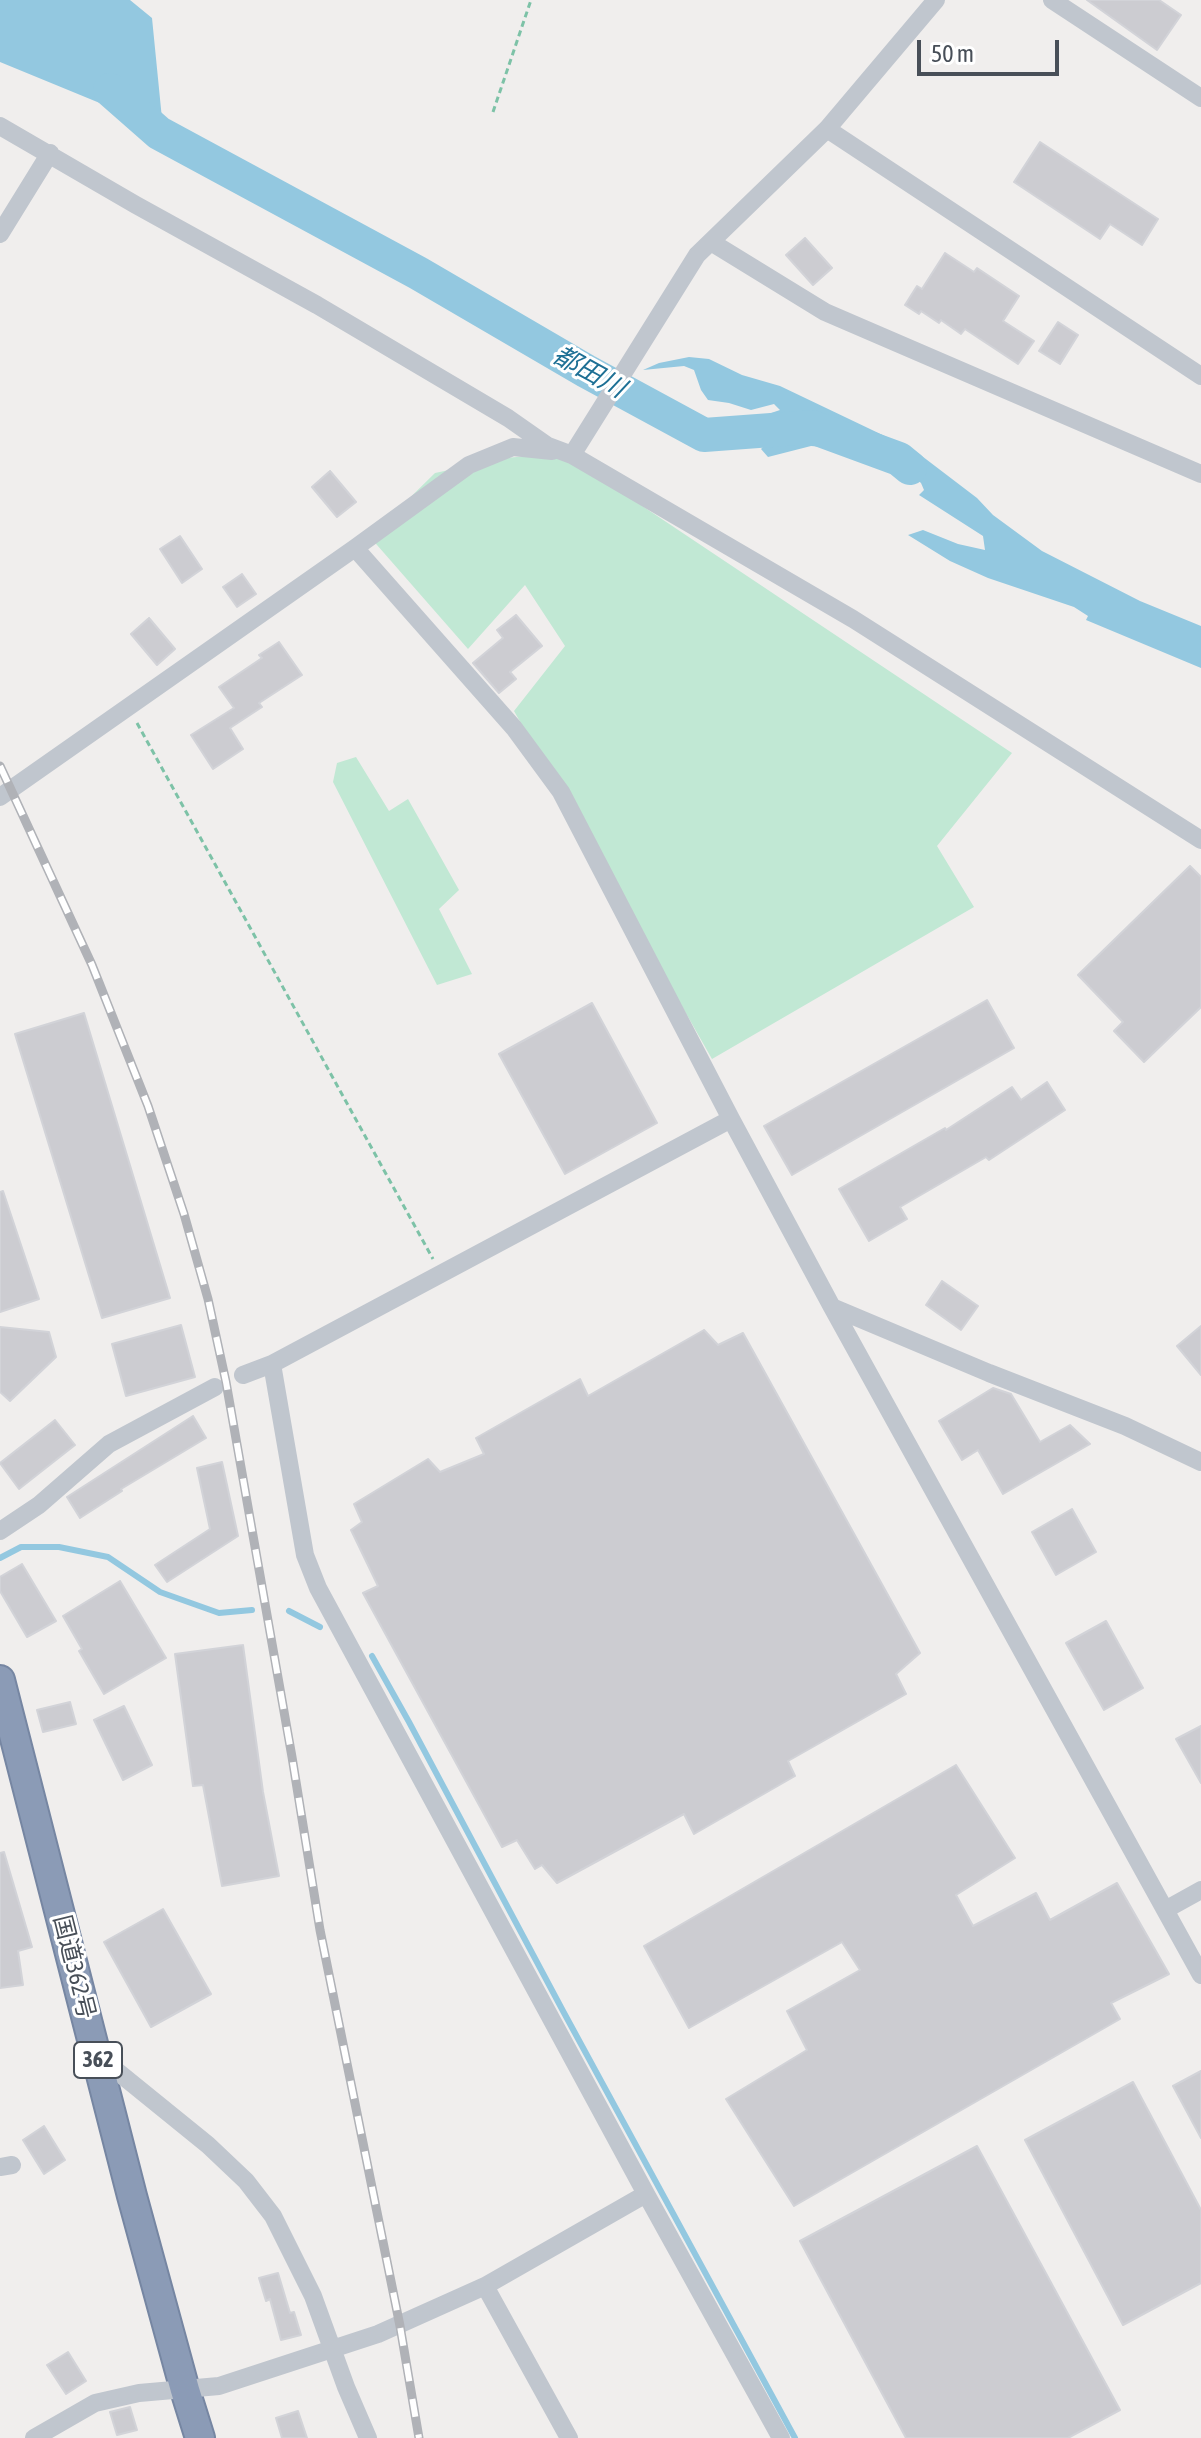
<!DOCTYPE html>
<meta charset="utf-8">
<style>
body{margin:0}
#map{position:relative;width:1201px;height:2438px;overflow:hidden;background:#f0eeed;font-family:"Asap Condensed",sans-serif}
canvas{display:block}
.scale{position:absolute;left:917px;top:40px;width:142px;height:36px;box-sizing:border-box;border:4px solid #484f58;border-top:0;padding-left:10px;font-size:24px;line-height:28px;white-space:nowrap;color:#484f58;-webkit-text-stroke:6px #fff;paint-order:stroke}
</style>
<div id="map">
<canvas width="1201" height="2438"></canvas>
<div class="scale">50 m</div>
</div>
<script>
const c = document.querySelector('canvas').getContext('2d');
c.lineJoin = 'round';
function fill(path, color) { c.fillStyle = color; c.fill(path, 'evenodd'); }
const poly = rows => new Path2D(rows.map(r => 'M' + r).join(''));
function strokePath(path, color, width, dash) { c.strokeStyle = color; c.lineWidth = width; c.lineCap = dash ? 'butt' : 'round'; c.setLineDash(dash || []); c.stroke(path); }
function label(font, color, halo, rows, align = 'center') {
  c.font = font + ' "Asap Condensed","Noto Sans JP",sans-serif'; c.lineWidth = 6; c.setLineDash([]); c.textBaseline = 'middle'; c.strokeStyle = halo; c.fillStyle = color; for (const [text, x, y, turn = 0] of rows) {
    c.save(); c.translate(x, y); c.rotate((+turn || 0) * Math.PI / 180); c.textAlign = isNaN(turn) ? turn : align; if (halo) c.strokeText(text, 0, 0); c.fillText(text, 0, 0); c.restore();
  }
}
fill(poly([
 [563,453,1012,753,937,846,974,907,712,1059,514,711,565,646,525,585,468,649,370,537,435,473,505,458],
 [356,757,389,811,408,799,459,890,439,909,472,974,437,985,333,782,337,763]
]), '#c1e8d4');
fill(poly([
 [0,0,130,0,152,18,163,129,0,62],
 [689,357,709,359,742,375,780,386,914,450,977,498,993,515,1042,551,1140,601,1201,626,1201,668,1086,620,1088,616,1074,607,988,578,950,561,908,535,923,530,958,544,985,550,983,536,919,495,924,490,921,483,900,464,847,436,850,449,811,446,768,457,761,449,765,445,796,436,773,419,762,416,780,410,774,404,751,410,729,403,708,400,701,390,694,370,684,366,643,370,659,363]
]), '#93c8e0');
strokePath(poly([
 [0,1558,21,1547,59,1547,108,1557,160,1592,219,1613,252,1610],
 [289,1611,320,1627],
 [372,1656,409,1722,563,2011,795,2438]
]), '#93c8e0', 6);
strokePath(poly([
 [110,90,159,133,418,273,586,371,704,435,812,427,899,459,910,468]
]), '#93c8e0', 34);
const building = poly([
 [1087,0,1159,0,1181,15,1157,50,1087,0],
 [1040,142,1158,219,1142,245,1110,224,1100,239,1014,182,1040,142],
 [805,238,832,268,813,285,786,255,805,238],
 [945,253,974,272,977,268,1019,296,1003,321,1034,341,1018,364,965,329,961,334,941,320,939,323,921,311,919,314,905,305,917,286,922,289,945,253],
 [1058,322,1078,335,1060,364,1039,351,1058,322],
 [330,471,356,502,337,517,312,487,330,471],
 [180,536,202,569,182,583,160,549,180,536],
 [242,574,256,594,237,607,223,587,242,574],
 [516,615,542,646,510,672,516,679,499,693,473,663,503,638,497,630,516,615],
 [149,618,175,649,157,665,131,634,149,618],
 [279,642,302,675,259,703,262,707,230,728,243,749,213,769,191,735,234,708,219,687,262,658,259,655,279,642],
 [1190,866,1201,877,1201,1007,1144,1062,1114,1031,1123,1022,1078,975,1190,866],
 [987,1000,1014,1048,792,1175,764,1126,987,1000],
 [592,1003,657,1123,565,1174,499,1054,592,1003],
 [84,1013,170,1298,102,1318,15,1034,84,1013],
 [1047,1082,1065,1110,989,1160,986,1157,900,1207,907,1219,869,1241,839,1189,945,1128,946,1130,1012,1087,1021,1100,1047,1082],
 [3,1191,39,1299,0,1312,0,1192,3,1191],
 [942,1281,978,1306,961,1330,926,1305,942,1281],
 [181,1325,195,1377,126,1396,112,1344,181,1325],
 [1201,1326,1201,1375,1177,1346,1201,1326],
 [0,1327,49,1332,56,1357,10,1401,0,1392,0,1327],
 [704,1330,718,1345,743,1333,920,1653,896,1674,906,1694,788,1761,795,1776,694,1834,684,1814,557,1883,542,1865,535,1869,517,1840,502,1847,363,1593,378,1586,351,1530,362,1522,354,1504,428,1459,440,1472,484,1454,476,1438,580,1379,588,1396,704,1330],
 [993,1388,1011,1394,1040,1442,1070,1425,1090,1444,1003,1494,978,1450,962,1460,939,1421,993,1388],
 [193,1416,206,1438,121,1489,122,1491,80,1518,67,1497,193,1416],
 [55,1420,75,1445,19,1489,0,1463,55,1420],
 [222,1462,238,1536,167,1582,155,1565,210,1529,197,1468,222,1462],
 [1072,1509,1096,1552,1056,1575,1032,1532,1072,1509],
 [22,1564,56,1621,27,1637,0,1591,0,1577,22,1564],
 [120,1581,166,1658,104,1694,79,1651,82,1649,63,1616,120,1581],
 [1106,1621,1143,1688,1104,1710,1066,1643,1106,1621],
 [243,1645,263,1792,279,1876,222,1886,203,1785,193,1786,175,1654,243,1645],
 [70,1702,76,1724,43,1732,37,1710,70,1702],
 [124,1706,152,1765,123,1780,94,1720,124,1706],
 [1201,1726,1201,1783,1176,1739,1201,1726],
 [956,1765,1015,1858,956,1895,973,1926,1036,1893,1050,1920,1117,1883,1169,1974,1111,2003,1120,2019,794,2206,726,2099,807,2050,787,2011,860,1970,842,1942,689,2028,644,1946,956,1765],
 [4,1852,32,1947,18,1951,23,1985,0,1988,0,1853,4,1852],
 [163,1909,211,1994,151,2027,104,1942,163,1909],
 [1201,2071,1201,2138,1173,2086,1201,2071],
 [1133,2082,1201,2210,1201,2283,1123,2325,1025,2140,1133,2082],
 [44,2126,65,2160,44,2174,23,2140,44,2126],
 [977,2146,1120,2410,1068,2438,906,2438,800,2241,977,2146],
 [278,2273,290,2313,294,2312,301,2335,281,2340,270,2299,266,2301,259,2278,278,2273],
 [68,2352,86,2381,66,2394,47,2365,68,2352],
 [130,2407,137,2430,117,2435,110,2412,130,2407],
 [298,2411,307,2438,282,2438,276,2418,298,2411]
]);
fill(building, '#ccccd1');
strokePath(building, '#d2d3d8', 2);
const highway = poly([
 [0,1680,132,2196,185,2390,200,2438]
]);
strokePath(highway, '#7686a2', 32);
strokePath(poly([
 [493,112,531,0],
 [137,723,433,1259]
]), '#7dc2a7', 3, [6, 4]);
strokePath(poly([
 [1052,0,1201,98],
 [0,126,136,205,317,305,508,418,548,446,572,455,853,619,1201,840],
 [827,129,1201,376],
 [0,234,50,153],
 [711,242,825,312,1201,474],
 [572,455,697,255,827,129,936,0],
 [355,548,514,728,561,792,731,1119,832,1307,1201,1975],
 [0,797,355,548,469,465,513,447,552,451],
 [832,1307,989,1373,1125,1426,1201,1462],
 [272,1364,305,1555,318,1588,646,2194,485,2286],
 [243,1375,272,1364,731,1119],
 [0,1531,39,1505,109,1444,215,1387],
 [1165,1910,1201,1890],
 [97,2055,208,2145,246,2181,273,2216,313,2296,346,2387,368,2438],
 [0,2167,12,2165],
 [646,2194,781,2438],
 [34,2438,95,2403,139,2393,219,2386,378,2334,485,2286,569,2438]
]), '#c0c6ce', 18);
strokePath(highway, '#8b9bb6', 28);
const rail = poly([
 [0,766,92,965,148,1106,184,1214,208,1299,226,1382,292,1757,320,1930,400,2326,419,2438]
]);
strokePath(rail, '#b0b2b7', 9);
strokePath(rail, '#fff', 6, [18]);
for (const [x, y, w] of [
 [98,2060,48]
]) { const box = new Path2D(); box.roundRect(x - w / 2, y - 18, w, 36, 6); c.fillStyle = '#fff'; c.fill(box); strokePath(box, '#484f58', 2); }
label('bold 22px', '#484f58', null, [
 ["362",98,2060]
]);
label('24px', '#484f58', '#fff', [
 ["国道362号",74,1967,76]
]);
label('italic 26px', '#1e7095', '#fff', [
 ["都田川",589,372,29]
]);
</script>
